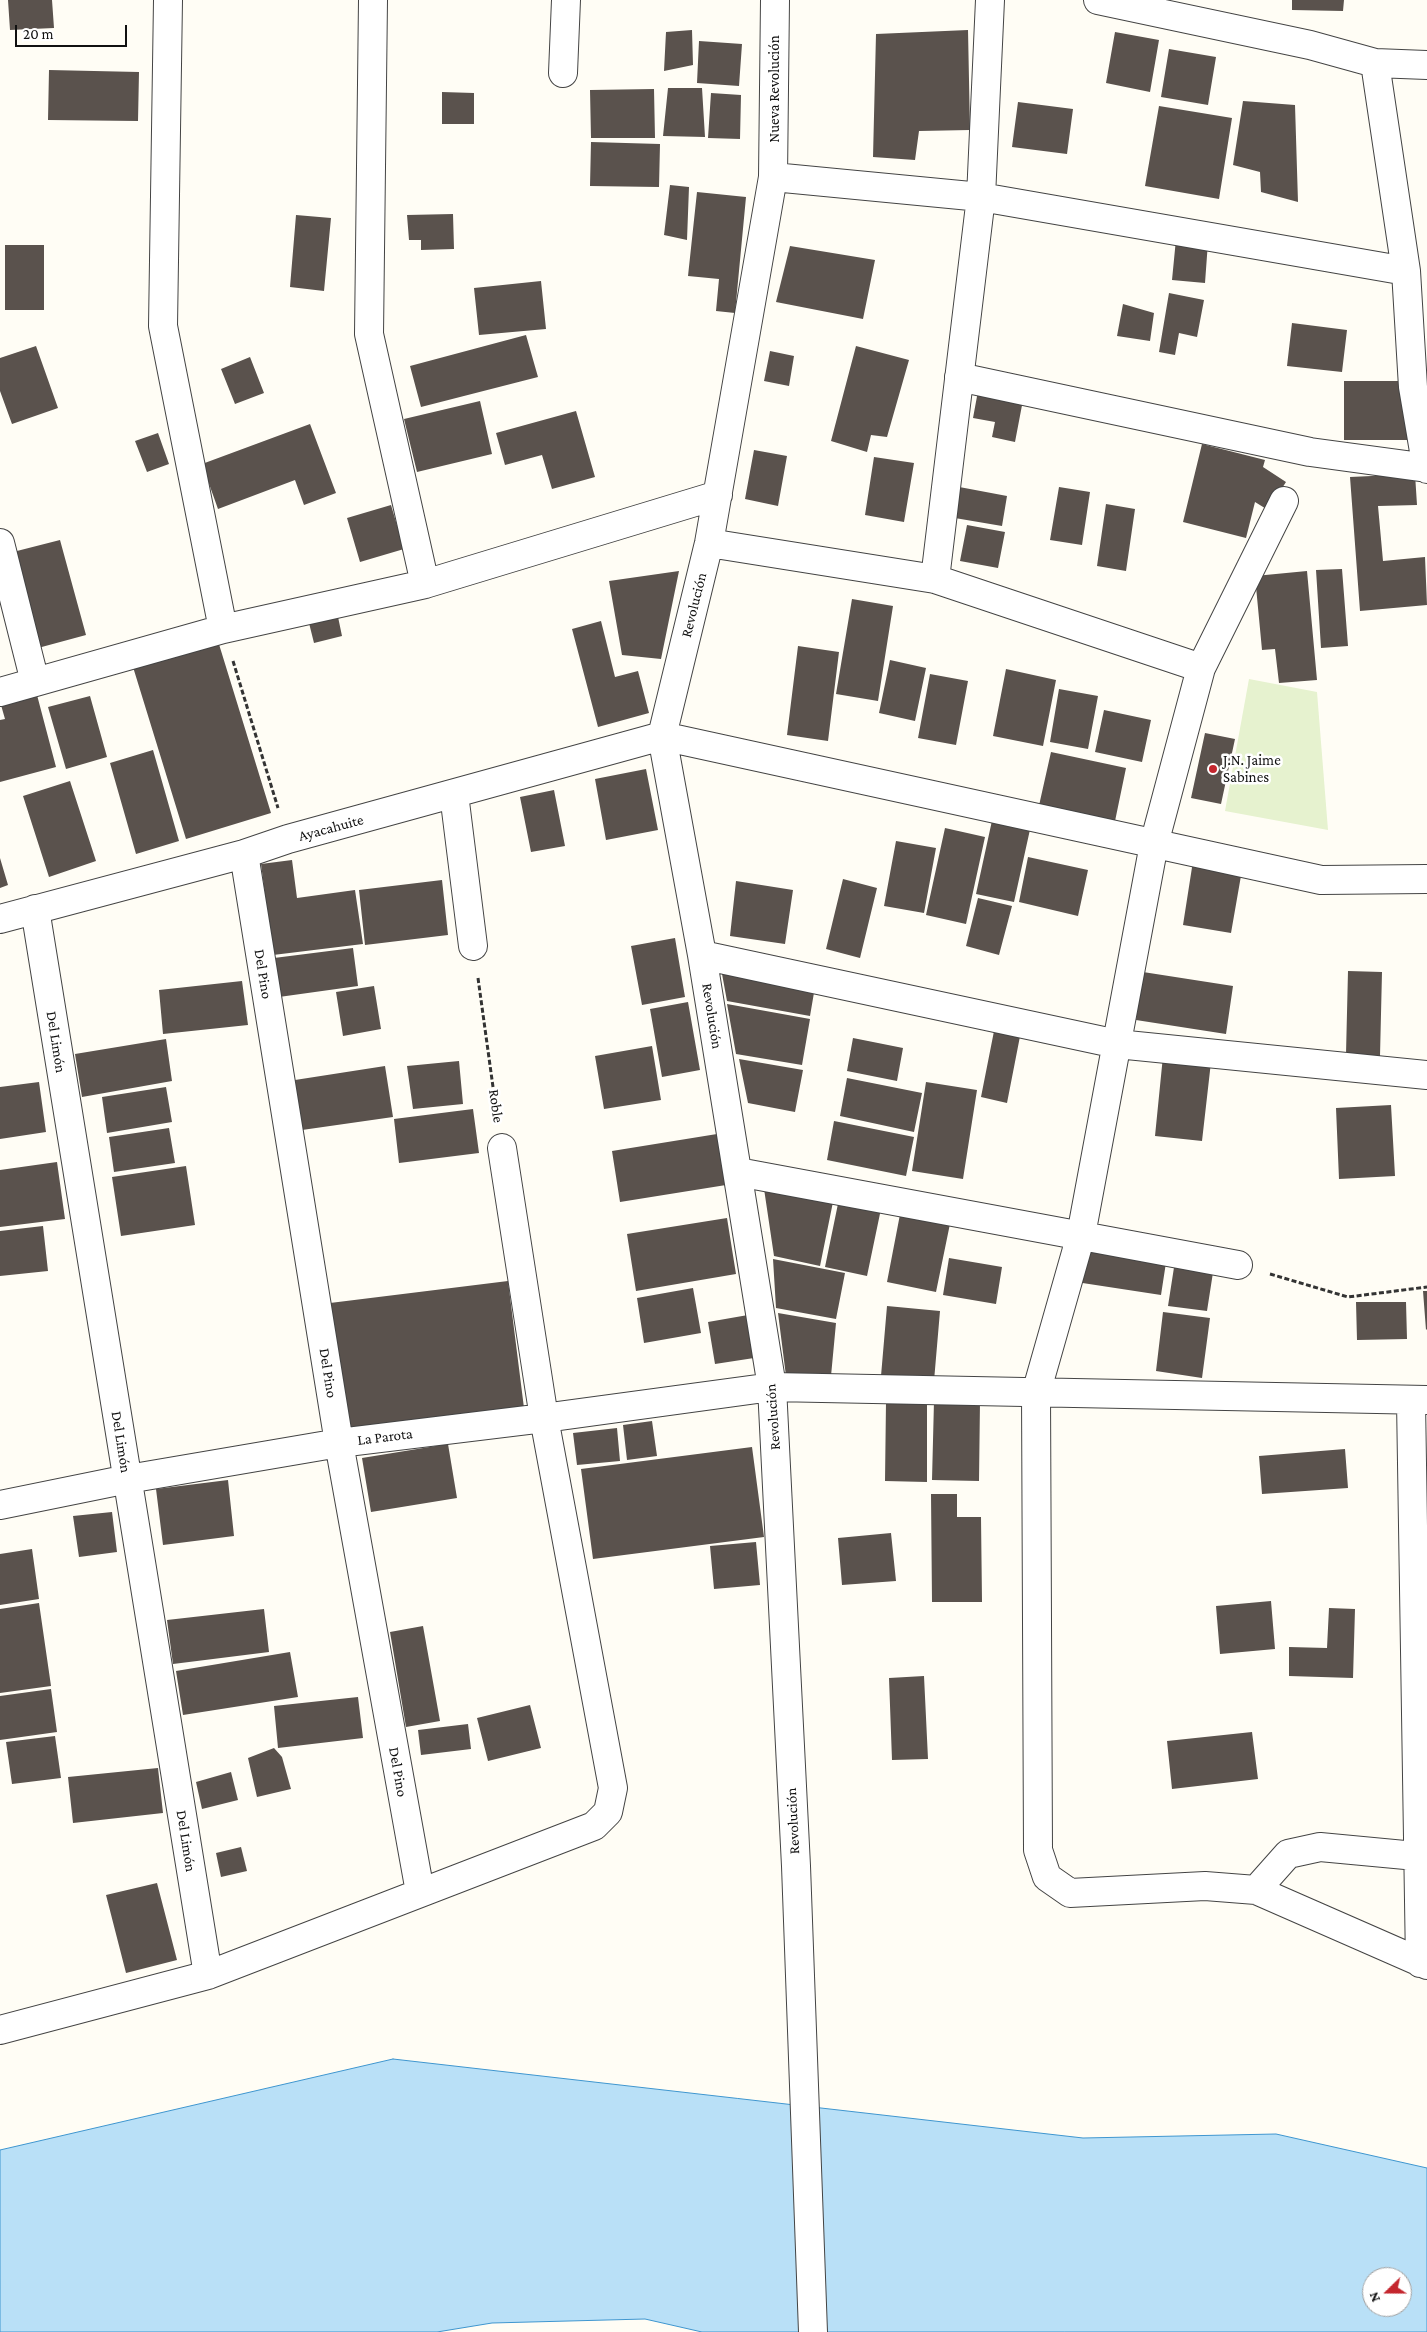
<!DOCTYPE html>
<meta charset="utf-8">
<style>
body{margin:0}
#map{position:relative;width:1427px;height:2332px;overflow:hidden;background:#fffdf5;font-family:"Crimson Pro",serif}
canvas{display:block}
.north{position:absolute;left:1362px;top:2267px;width:50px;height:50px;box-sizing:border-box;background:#fff;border:1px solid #a0a0a0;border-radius:50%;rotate:248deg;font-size:14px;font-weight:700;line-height:20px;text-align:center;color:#111}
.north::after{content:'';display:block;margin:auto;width:18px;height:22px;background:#c4262e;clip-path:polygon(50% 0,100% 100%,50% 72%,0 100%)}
.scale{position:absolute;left:15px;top:25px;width:112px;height:22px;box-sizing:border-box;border:2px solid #111;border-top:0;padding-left:6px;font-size:15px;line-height:18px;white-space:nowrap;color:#111;-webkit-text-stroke:4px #fff;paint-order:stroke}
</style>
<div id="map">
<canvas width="1427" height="2332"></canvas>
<div class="north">N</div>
<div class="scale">20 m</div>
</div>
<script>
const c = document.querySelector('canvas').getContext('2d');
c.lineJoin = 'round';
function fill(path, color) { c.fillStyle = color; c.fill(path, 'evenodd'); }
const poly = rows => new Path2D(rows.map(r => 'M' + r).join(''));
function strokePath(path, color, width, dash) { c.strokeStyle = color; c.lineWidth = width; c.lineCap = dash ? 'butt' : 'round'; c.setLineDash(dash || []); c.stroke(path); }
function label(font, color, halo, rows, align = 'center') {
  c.font = font + ' "Crimson Pro",serif'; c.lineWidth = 5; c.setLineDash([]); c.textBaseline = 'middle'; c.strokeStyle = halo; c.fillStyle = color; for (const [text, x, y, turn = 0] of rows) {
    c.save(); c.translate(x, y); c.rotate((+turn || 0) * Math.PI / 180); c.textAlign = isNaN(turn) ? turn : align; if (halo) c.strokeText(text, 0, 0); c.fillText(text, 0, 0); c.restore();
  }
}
fill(poly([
 [1249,679,1317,692,1328,830,1225,811]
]), '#e6f2cf');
const water = poly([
 [393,2059,1083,2138,1276,2134,1427,2168,1427,2332,702,2332,645,2319,492,2323,437,2332,0,2332,0,2150,393,2059],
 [1372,2277,1402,2277,1402,2307,1372,2307,1372,2277]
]);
fill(water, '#b9e0f7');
strokePath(water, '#3f96cf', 1);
fill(poly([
 [8,0,52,0,54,28,10,30],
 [1292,0,1344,0,1343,11,1292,10],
 [692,30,693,65,664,71,666,32],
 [968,30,970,130,919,131,915,160,873,157,876,34],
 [1115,32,1159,40,1150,92,1106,83],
 [699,41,742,44,739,86,697,83],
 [1169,49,1216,57,1208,105,1161,97],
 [49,70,139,72,138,121,48,120],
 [668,88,702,88,705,137,663,136],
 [654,89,655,138,591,138,590,90],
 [442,92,474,93,474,124,442,124],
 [711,93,741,95,740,139,708,138],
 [1243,101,1295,105,1298,202,1261,192,1260,172,1233,165],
 [1018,102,1073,109,1067,154,1012,147],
 [1159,106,1232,118,1219,199,1145,186],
 [591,142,660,144,659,187,590,186],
 [670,185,689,187,687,240,664,235],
 [697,192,746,197,735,313,716,311,719,279,688,276],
 [453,214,454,249,421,250,421,240,409,240,407,215],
 [296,215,331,218,324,291,290,287],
 [1176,239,1208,242,1205,283,1172,280],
 [5,245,44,245,44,310,5,310],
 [790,246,875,260,863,319,776,302],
 [541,281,546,329,479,335,474,288],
 [1169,293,1204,300,1197,337,1179,333,1175,355,1159,352],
 [1123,304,1154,313,1150,341,1117,336],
 [1292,323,1347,330,1342,372,1287,366],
 [526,335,538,377,421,407,410,366],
 [36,346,58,408,12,424,0,391,0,358],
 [856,346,909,360,887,437,871,435,867,452,831,441],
 [770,351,794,356,789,386,764,381],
 [250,357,264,393,235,404,221,369],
 [1344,381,1408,381,1409,440,1344,440],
 [978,391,1023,400,1015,442,992,437,995,422,973,418],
 [480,401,492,454,417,472,404,419],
 [576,411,595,477,552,489,542,455,505,465,496,433],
 [310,424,336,493,304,505,295,480,218,509,202,464],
 [158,433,169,464,147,472,135,441],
 [1202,444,1265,460,1263,467,1286,482,1268,510,1255,502,1246,538,1183,522],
 [754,450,787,456,778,506,745,499],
 [874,457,914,463,904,522,865,515],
 [1415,474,1417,505,1378,506,1383,561,1425,557,1427,605,1360,611,1350,477],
 [954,486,1007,496,1002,526,949,517],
 [1059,487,1090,492,1082,545,1050,540],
 [1106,504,1135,509,1126,571,1097,566],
 [391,505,404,549,360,562,347,518],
 [967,525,1005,532,998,568,960,561],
 [60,540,86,635,38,648,13,552],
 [1342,569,1348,646,1321,648,1316,570],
 [679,571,661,659,622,655,609,581],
 [1307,571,1317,680,1279,683,1275,649,1262,650,1255,576],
 [852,599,893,606,878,701,836,694],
 [337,612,342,636,314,643,308,619],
 [601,621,615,677,638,671,649,713,598,727,572,629],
 [218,641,271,813,186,839,133,667],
 [798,646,839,652,828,741,787,735],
 [890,660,926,668,915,721,879,713],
 [1006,669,1056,680,1043,746,993,736],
 [930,674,968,681,956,745,918,738],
 [1059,689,1098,696,1088,749,1050,742],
 [37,695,56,767,0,782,0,720,5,719,1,705],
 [90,696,107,757,66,769,48,707],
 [1104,710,1151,720,1142,762,1095,752],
 [1205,733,1235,739,1221,804,1191,798],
 [153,750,179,841,136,854,110,763],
 [1051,752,1126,768,1114,826,1038,810],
 [646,769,658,830,606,840,595,779],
 [70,781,96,861,49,877,23,796],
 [554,790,565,846,531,852,520,797],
 [993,816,1031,825,1014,902,976,894],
 [945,828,985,837,966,924,926,915],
 [896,841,936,848,924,913,884,906],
 [1028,857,1088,870,1078,916,1019,902],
 [0,858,8,885,0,888],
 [292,860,297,898,355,890,363,944,273,955,261,864],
 [1193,861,1242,870,1231,933,1183,925],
 [843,879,877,888,860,958,826,949],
 [442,880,448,935,365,945,359,890],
 [736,881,793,890,785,944,730,936],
 [978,898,1012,906,999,955,966,946],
 [675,938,685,997,642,1005,631,946],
 [353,948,358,986,279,997,274,958],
 [720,963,816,981,810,1016,727,1001],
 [1348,971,1382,972,1380,1056,1346,1054],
 [1143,972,1233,986,1226,1034,1136,1020],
 [242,981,248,1025,163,1034,159,990],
 [374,986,381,1029,343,1036,336,992],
 [688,1002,700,1070,662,1077,650,1009],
 [727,1004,810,1019,802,1065,736,1054],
 [996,1021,1022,1026,1007,1103,981,1097],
 [853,1038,903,1048,897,1081,847,1071],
 [166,1039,172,1081,82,1097,75,1054],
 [652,1046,661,1100,604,1109,595,1056],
 [1163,1056,1211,1062,1202,1141,1155,1136],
 [739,1059,803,1070,795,1112,748,1103],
 [459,1061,463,1104,413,1109,407,1066],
 [385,1066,393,1117,302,1130,295,1080],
 [847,1078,922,1093,914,1132,840,1116],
 [39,1082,46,1132,0,1139,0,1087],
 [926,1082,977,1090,963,1179,912,1171],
 [166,1087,172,1122,107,1133,102,1097],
 [1391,1105,1395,1176,1339,1179,1336,1108],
 [473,1109,479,1153,399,1163,394,1119],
 [834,1121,914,1137,906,1176,827,1160],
 [169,1128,175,1163,114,1172,109,1137],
 [717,1134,726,1185,620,1202,612,1151],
 [57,1162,65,1219,0,1227,0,1170],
 [186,1166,195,1225,121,1236,112,1177],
 [763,1182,834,1197,820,1266,774,1256],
 [840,1194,882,1204,867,1276,825,1267],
 [902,1204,952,1214,936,1292,887,1282],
 [727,1218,736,1274,636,1291,627,1234],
 [43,1226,48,1271,0,1276,0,1231],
 [1082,1243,1167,1256,1161,1295,1076,1282],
 [949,1258,1002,1267,996,1304,943,1295],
 [773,1259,845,1273,836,1319,776,1308],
 [1175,1261,1214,1266,1207,1311,1168,1306],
 [508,1281,524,1408,347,1430,330,1303],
 [693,1288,701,1333,644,1343,637,1298],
 [1423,1291,1427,1291,1427,1329,1426,1330],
 [1356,1302,1406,1302,1407,1339,1357,1340],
 [887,1306,940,1311,934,1381,881,1376],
 [1163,1312,1210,1318,1202,1378,1156,1371],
 [778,1313,836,1323,831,1376,786,1376],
 [748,1315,754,1358,715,1364,708,1322],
 [934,1401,980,1401,979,1481,932,1480],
 [886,1402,927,1403,927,1482,885,1481],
 [652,1421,657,1456,627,1460,623,1425],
 [617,1428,620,1461,577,1465,573,1433],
 [448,1444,457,1498,371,1512,362,1458],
 [752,1447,764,1537,593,1559,581,1469],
 [1345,1449,1348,1488,1262,1494,1259,1456],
 [228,1480,234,1536,163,1545,156,1489],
 [931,1494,957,1494,957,1517,981,1517,982,1602,932,1602],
 [112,1512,117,1552,79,1557,73,1516],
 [891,1533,896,1581,842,1585,838,1538],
 [756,1542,760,1585,714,1589,710,1546],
 [32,1549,39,1599,0,1605,0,1554],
 [1271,1601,1275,1649,1220,1654,1216,1606],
 [39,1603,51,1686,0,1693,0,1609],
 [1329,1608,1355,1609,1353,1678,1289,1676,1289,1647,1327,1648],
 [264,1609,269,1652,173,1664,167,1620],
 [423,1626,440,1721,406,1727,390,1632],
 [290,1652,298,1697,183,1715,176,1671],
 [924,1676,928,1759,892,1760,889,1678],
 [51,1689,57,1732,0,1740,0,1696],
 [358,1697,363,1738,278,1748,274,1706],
 [530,1705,541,1748,488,1761,477,1718],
 [468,1724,471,1749,421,1755,418,1730],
 [1252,1732,1258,1779,1172,1789,1167,1741],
 [55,1736,61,1778,12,1784,6,1742],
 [274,1748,282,1757,291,1789,257,1797,248,1758],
 [158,1768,163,1813,73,1823,68,1777],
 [231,1772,238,1800,202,1809,196,1782],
 [241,1847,247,1871,221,1877,216,1853],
 [157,1883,177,1960,126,1973,106,1895]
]), '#5a524d');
const street = poly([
 [168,0,163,326,223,629],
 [373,0,369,334,425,584],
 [775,0,773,177,709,543,662,736,702,955,772,1387,796,1866,813,2332],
 [1098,0,1310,45,1375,63,1427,65],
 [1375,63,1406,271,1413,387,1427,469],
 [563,73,566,0],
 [773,177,981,197,1406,271],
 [959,377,1310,452,1427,468],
 [1284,501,1201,668,1154,844,1081,1235,1036,1393,1038,1850,1047,1877,1070,1893,1205,1886,1256,1890,1427,1965],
 [0,543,35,682],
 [709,543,935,579,1201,668],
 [935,579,981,197,990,0],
 [0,692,223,629,425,584,718,495],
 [454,794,473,946],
 [244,854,339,1443,420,1892],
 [35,909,208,1975],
 [0,919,244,854,288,839,662,736,1321,880,1427,879],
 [702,955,1117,1044,1427,1075],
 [738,1172,1238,1265],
 [1411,1401,1420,1963],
 [0,1505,128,1479,339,1443,544,1418,772,1387,1427,1400],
 [1256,1890,1288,1854,1320,1847,1427,1857],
 [0,2030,208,1975,594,1826,608,1812,613,1788,544,1418,502,1148]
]);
strokePath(street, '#444', 30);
strokePath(poly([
 [233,661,278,808],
 [478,978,497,1116],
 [1270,1274,1348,1297,1427,1287]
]), '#333', 3, [5, 2.5]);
strokePath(street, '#fff', 28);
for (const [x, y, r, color] of [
 [1213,769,5,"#c4262e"]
]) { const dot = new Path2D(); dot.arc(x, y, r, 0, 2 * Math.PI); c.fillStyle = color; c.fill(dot); strokePath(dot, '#fff', 2); }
label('15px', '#111', '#fff', [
 ["Nueva Revolución",774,89,-90],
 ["Revolución",694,605,-76],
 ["Ayacahuite",331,828,-15],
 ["Del Pino",263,974,81],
 ["Revolución",712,1016,81],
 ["Del Limón",56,1042,81],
 ["Roble",496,1106,82],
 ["Del Pino",328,1373,81],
 ["Revolución",773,1417,-94],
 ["La Parota",385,1437,-7],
 ["Del Limón",121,1442,81],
 ["Del Pino",398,1772,80],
 ["Revolución",793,1821,-93],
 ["Del Limón",186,1841,81]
]);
label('15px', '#111', '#fff', [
 ["J.N. Jaime",1223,760],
 ["Sabines",1223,777]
], 'left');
</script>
